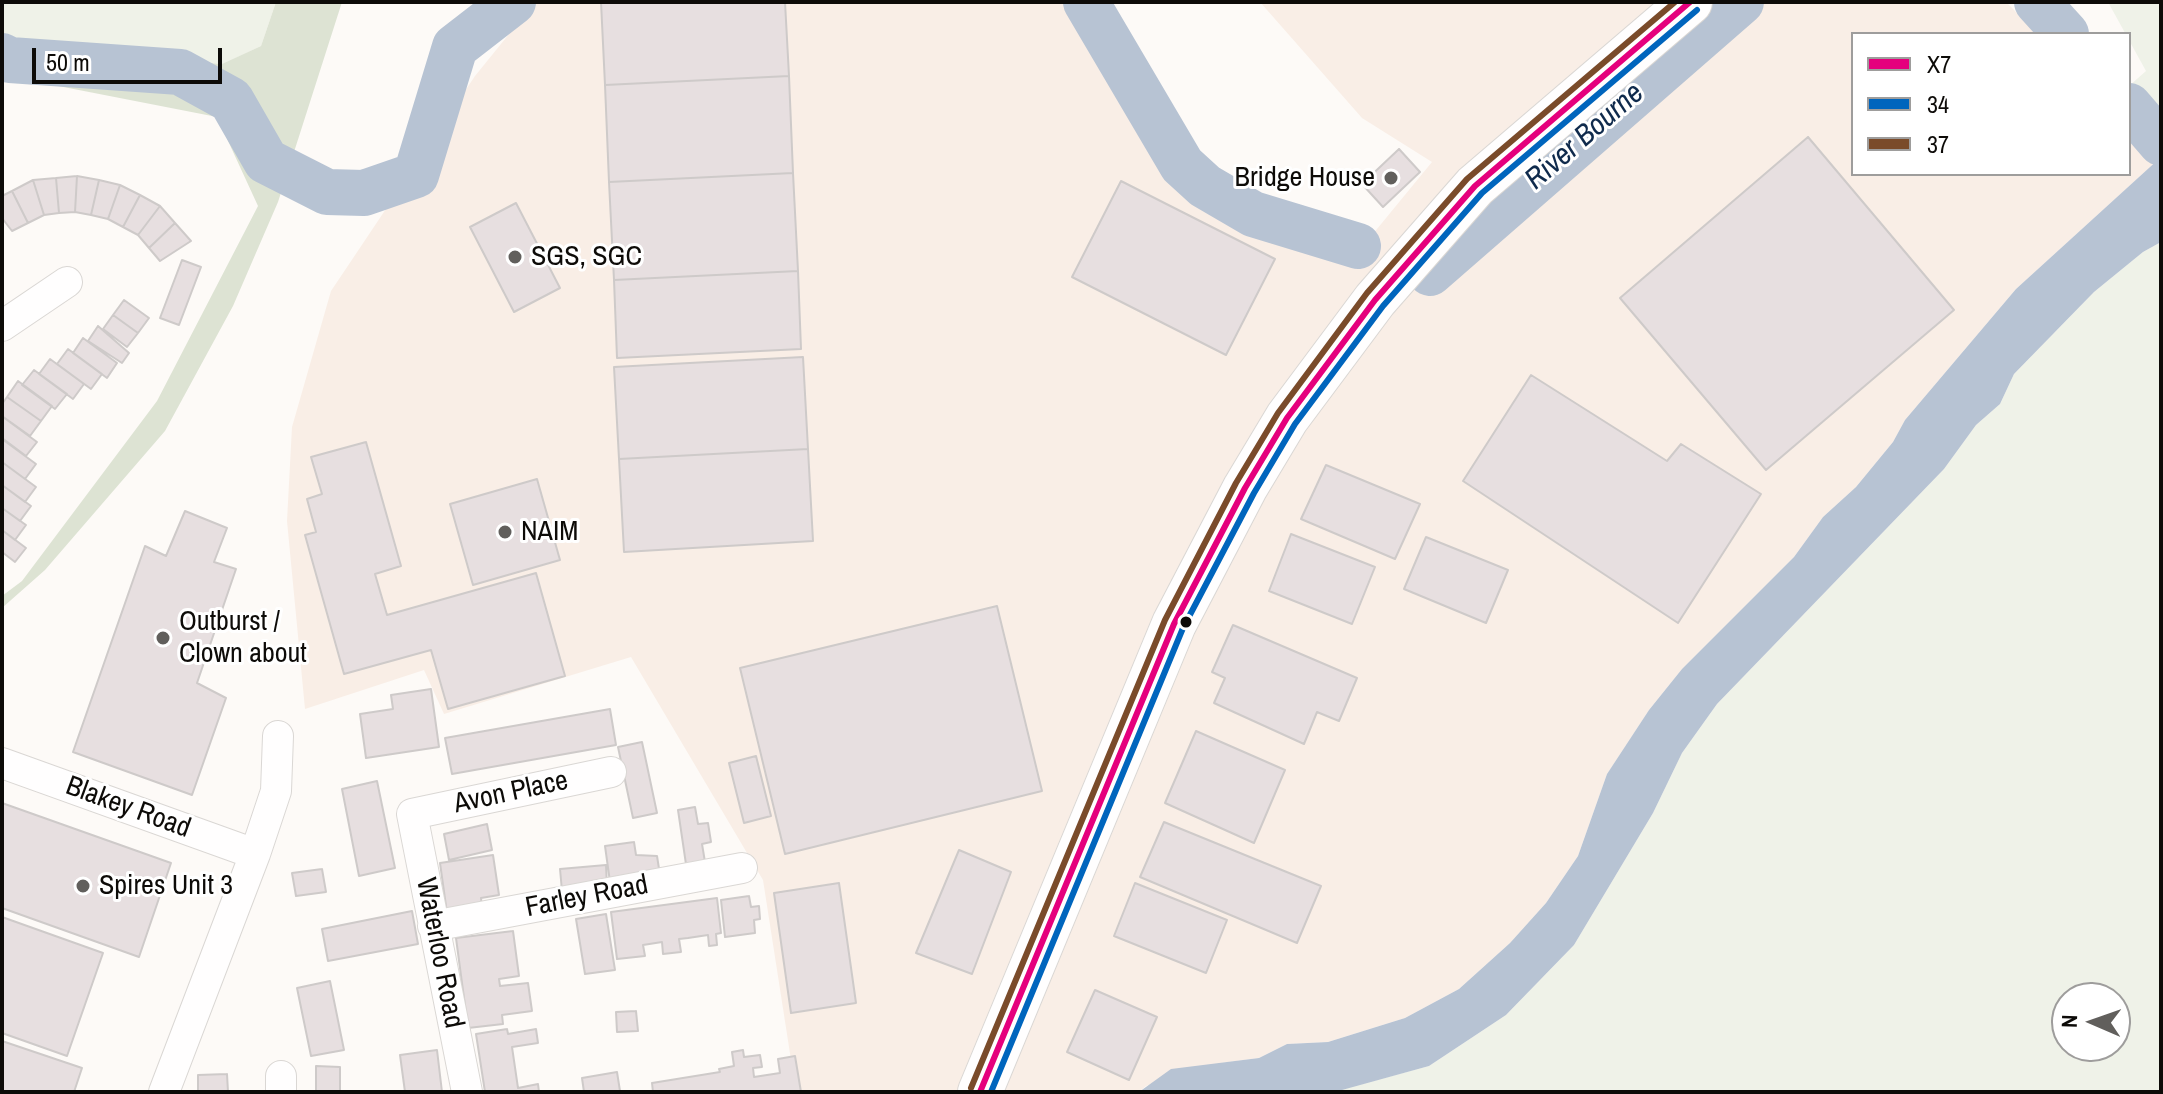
<!DOCTYPE html>
<style>
body{margin:0}
#map{position:relative;width:2163px;height:1094px;overflow:hidden;background:#fdfaf7;font-family:"Archivo Narrow",sans-serif}
canvas{display:block}
.frame{position:absolute;inset:0;border:4px solid #0d0b08;pointer-events:none}
.legend{position:absolute;left:1851px;top:32px;width:280px;height:144px;box-sizing:border-box;background:#fff;border:2px solid #9e9d9c;margin:0;padding:10px 14px;list-style:none;font-size:24px;color:#0d0b08}
.legend li{display:flex;align-items:center;gap:16px;height:40px}
.legend b{width:40px;border:2px solid #9e9d9c}
.north{position:absolute;left:2051px;top:982px;width:80px;height:80px;box-sizing:border-box;background:#fff;border:2px solid #9e9d9c;border-radius:50%;rotate:272deg;font-size:22px;font-weight:700;line-height:32px;text-align:center;color:#0d0b08}
.north::after{content:'';display:block;margin:auto;width:28px;height:36px;background:#615f5c;clip-path:polygon(50% 0,100% 100%,50% 72%,0 100%)}
.scale{position:absolute;left:32px;top:48px;width:190px;height:36px;box-sizing:border-box;border:4px solid #0d0b08;border-top:0;padding-left:10px;font-size:24px;line-height:28px;white-space:nowrap;color:#0d0b08;-webkit-text-stroke:6px #fff;paint-order:stroke}
</style>
<div id="map">
<canvas width="2163" height="1094"></canvas>
<div class="frame"></div>
<ul class="legend">
<li><b style="height:10px;background:#e5007d"></b>X7</li>
<li><b style="height:10px;background:#0065bd"></b>34</li>
<li><b style="height:10px;background:#7a4b2a"></b>37</li>
</ul>
<div class="north">N</div>
<div class="scale">50 m</div>
</div>
<script>
const c = document.querySelector('canvas').getContext('2d');
c.lineJoin = 'round';
function fill(path, color) { c.fillStyle = color; c.fill(path, 'evenodd'); }
const poly = rows => new Path2D(rows.map(r => 'M' + r).join(''));
function strokePath(path, color, width, dash) { c.strokeStyle = color; c.lineWidth = width; c.lineCap = dash ? 'butt' : 'round'; c.setLineDash(dash || []); c.stroke(path); }
function label(font, color, halo, rows, align = 'center') {
  c.font = font + ' "Archivo Narrow",sans-serif'; c.lineWidth = 6; c.setLineDash([]); c.textBaseline = 'middle'; c.strokeStyle = halo; c.fillStyle = color; for (const [text, x, y, turn = 0] of rows) {
    c.save(); c.translate(x, y); c.rotate((+turn || 0) * Math.PI / 180); c.textAlign = isNaN(turn) ? turn : align; if (halo) c.strokeText(text, 0, 0); c.fillText(text, 0, 0); c.restore();
  }
}
fill(poly([
 [535,2,1067,2,1176,169,1224,211,1354,257,1432,162,1362,118,1260,2,2006,2,2038,34,1853,34,1853,174,2129,174,2129,124,2160,158,2016,289,1905,420,1893,442,1856,487,1823,517,1794,557,1682,669,1649,710,1607,774,1578,856,1546,903,1510,943,1459,989,1405,1018,1328,1042,1287,1044,1259,1058,1221,1063,1146,1086,1139,1092,796,1092,763,880,631,657,444,714,424,670,305,709,287,521,292,427,331,291,475,76]
]), '#f9eee6');
fill(poly([
 [2,2,276,2,261,46,223,64,44,49,2,35],
 [2108,2,2161,2,2160,158,2129,124,2129,86,2146,71],
 [2161,242,2161,1092,1332,1092,1429,1066,1506,1015,1574,945,1653,813,1682,753,1717,704,1944,469,1976,425,2000,404,2014,374,2094,292,2143,252],
 [2067,998,2115,998,2115,1046,2067,1046]
]), '#eff2e8');
fill(poly([
 [276,2,342,2,278,202,233,306,165,431,45,570,2,608,2,596,22,581,157,401,258,206,217,117,2,75,2,35,44,49,222,64,261,46]
]), '#dde3d3');
fill(poly([
 [2161,157,2161,242,2143,252,2094,292,2014,374,2000,404,1976,425,1944,469,1717,704,1682,753,1653,813,1574,945,1506,1015,1429,1066,1342,1090,1139,1092,1171,1069,1259,1058,1287,1044,1328,1042,1405,1018,1459,989,1510,943,1546,903,1578,856,1607,774,1649,710,1682,669,1794,557,1823,517,1856,487,1893,442,1905,420,2016,289]
]), '#b7c3d3');
strokePath(poly([
 [1086,2,1182,165,1205,186,1253,214,1358,246],
 [2037,2,2066,34],
 [2,56,10,60,180,72,231,100,266,161,327,192,364,193,416,175,455,47,513,2],
 [2129,106,2161,143],
 [1430,273,1741,2]
]), '#b7c3d3', 46);
const building = poly([
 [601,2,785,2,789,76,605,85,601,2],
 [789,76,793,173,609,182,605,85,789,76],
 [1808,137,1954,310,1766,470,1620,298,1808,137],
 [1399,149,1420,172,1383,207,1362,184,1399,149],
 [793,173,798,271,614,280,609,182,793,173],
 [77,176,75,212,59,213,56,178,77,176],
 [77,176,99,180,91,215,75,212,77,176],
 [56,178,59,213,44,215,33,180,56,178],
 [33,180,44,215,28,223,12,191,33,180],
 [99,180,120,185,108,219,91,215,99,180],
 [1121,181,1275,259,1226,355,1072,277,1121,181],
 [120,185,140,195,123,227,108,219,120,185],
 [12,191,28,223,12,231,2,218,2,196,12,191],
 [140,195,160,206,138,235,123,227,140,195],
 [516,203,560,288,514,312,470,227,516,203],
 [160,206,175,223,149,248,138,235,160,206],
 [175,223,191,241,160,261,149,248,175,223],
 [182,260,201,267,179,325,160,318,182,260],
 [798,271,801,349,617,358,614,280,798,271],
 [124,300,149,318,138,333,113,315,124,300],
 [113,315,138,333,127,347,103,329,113,315],
 [98,326,129,353,122,363,88,341,98,326],
 [83,338,117,363,107,378,73,353,83,338],
 [68,349,102,374,91,389,57,364,68,349],
 [803,357,808,449,619,459,614,367,803,357],
 [50,359,84,384,73,399,39,374,50,359],
 [34,370,67,394,55,409,22,385,34,370],
 [1531,375,1667,461,1681,444,1761,494,1678,623,1463,481,1531,375],
 [18,381,52,406,41,421,7,397,18,381],
 [7,397,41,421,30,436,2,416,2,404,7,397],
 [3,417,37,442,26,456,2,438,3,417],
 [2,439,36,464,25,479,2,462,2,439],
 [366,442,401,566,375,574,387,615,536,573,565,676,448,709,431,650,344,674,305,535,316,532,307,499,322,494,311,457,366,442],
 [808,449,813,541,624,552,619,459,808,449],
 [2,462,36,487,25,502,2,485,2,462],
 [1326,465,1420,504,1395,559,1301,519,1326,465],
 [537,479,560,560,473,585,450,504,537,479],
 [2,485,31,506,20,521,2,508,2,485],
 [2,508,26,525,15,540,2,530,2,508],
 [185,511,227,528,214,562,236,569,197,683,226,698,192,795,73,752,145,546,166,556,185,511],
 [2,530,26,548,15,562,2,552,2,530],
 [1291,534,1375,567,1352,624,1269,591,1291,534],
 [1426,537,1508,570,1486,623,1404,589,1426,537],
 [997,606,1042,791,785,854,740,668,997,606],
 [1233,625,1357,678,1339,721,1317,712,1304,744,1214,703,1225,678,1212,672,1233,625],
 [431,689,439,747,366,758,360,714,393,709,391,695,431,689],
 [610,709,616,745,452,774,445,738,610,709],
 [1196,731,1285,770,1254,843,1165,803,1196,731],
 [642,742,657,813,633,818,618,747,642,742],
 [756,756,771,816,744,823,729,763,756,756],
 [377,781,395,868,359,876,342,789,377,781],
 [2,803,171,863,139,957,2,908,2,803],
 [695,807,698,824,708,823,711,842,702,844,706,868,687,871,678,810,695,807],
 [1164,822,1321,886,1297,943,1140,877,1164,822],
 [487,824,492,850,449,860,444,834,487,824],
 [634,842,636,855,657,856,660,875,610,882,605,846,634,842],
 [959,850,1011,872,972,974,916,953,959,850],
 [493,855,499,895,481,898,482,907,447,913,440,863,493,855],
 [606,865,607,887,562,891,560,869,606,865],
 [322,869,326,892,296,896,292,873,322,869],
 [839,883,856,1003,791,1013,774,893,839,883],
 [1135,883,1227,920,1206,973,1114,936,1135,883],
 [749,896,751,907,759,906,760,919,754,920,755,933,725,937,721,900,749,896],
 [717,898,721,933,716,934,717,945,709,946,708,935,688,938,679,939,681,952,663,954,662,942,643,945,645,956,617,959,611,912,717,898],
 [412,911,418,944,328,961,322,929,412,911],
 [606,914,615,970,585,974,576,919,606,914],
 [2,917,103,953,67,1056,2,1033,2,917],
 [513,931,519,976,499,979,500,986,528,983,532,1011,502,1015,503,1024,468,1028,456,938,513,931],
 [330,981,344,1050,311,1056,297,988,330,981],
 [1095,990,1157,1017,1129,1080,1067,1052,1095,990],
 [636,1011,638,1031,617,1032,616,1012,636,1011],
 [507,1029,508,1034,536,1029,538,1043,512,1047,518,1088,538,1084,539,1092,485,1092,476,1034,507,1029],
 [2,1041,82,1068,74,1092,2,1092,2,1041],
 [437,1050,442,1092,405,1092,400,1055,437,1050],
 [743,1050,744,1057,760,1055,762,1067,753,1068,754,1077,780,1073,778,1059,795,1056,801,1092,653,1092,652,1083,720,1072,719,1069,734,1066,732,1052,743,1050],
 [316,1066,340,1067,340,1092,316,1092,316,1066],
 [617,1072,620,1091,631,1092,584,1092,582,1078,617,1072],
 [227,1074,228,1092,198,1092,198,1075,227,1074]
]);
fill(building, '#e7dfe0');
strokePath(building, '#cecac9', 2);
const street = poly([
 [2,326,67,282],
 [2,763,255,854,164,1092],
 [255,854,276,791,278,736],
 [433,926,742,868],
 [281,1076,281,1092],
 [467,1092,412,814,611,772]
]);
const highway = poly([
 [980,1092,1174,624,1245,488,1287,418,1375,300,1475,186,1690,2]
]);
strokePath(street, '#dad7d4', 32);
strokePath(highway, '#dad7d4', 46);
strokePath(street, '#fffefe', 30);
strokePath(highway, '#fffefe', 44);
strokePath(poly([
 [980,1092,1174,624,1245,488,1287,418,1375,300,1475,186,1690,2]
]), '#e5007d', 6);
strokePath(poly([
 [991,1092,1183,628,1254,493,1295,424,1383,306,1482,193,1697,10]
]), '#0065bd', 6);
strokePath(poly([
 [971,1088,1165,620,1236,483,1278,413,1367,293,1467,179,1675,2]
]), '#7a4b2a', 6);
for (const [x, y, r, color] of [
 [1391,178,8,"#615f5c"],
 [515,257,8,"#615f5c"],
 [505,532,8,"#615f5c"],
 [1186,622,7,"#0d0b08"],
 [163,638,8,"#615f5c"],
 [83,886,8,"#615f5c"]
]) { const dot = new Path2D(); dot.arc(x, y, r, 0, 2 * Math.PI); c.fillStyle = color; c.fill(dot); strokePath(dot, '#fff', 3); }
label('28px', '#0d0b08', '#fff', [
 ["Bridge House",1375,178,"right"],
 ["SGS, SGC",531,257],
 ["NAIM",521,532],
 ["Outburst /",179,622],
 ["Clown about",179,654],
 ["Spires Unit 3",99,886]
], 'left');
label('28px', '#0d0b08', '#fff', [
 ["Avon Place",511,793,-12],
 ["Blakey Road",128,808,20],
 ["Farley Road",587,897,-11],
 ["Waterloo Road",439,953,79]
]);
label('italic 30px', '#0f2a4c', '#fff', [
 ["River Bourne",1585,137,-41]
]);
</script>
